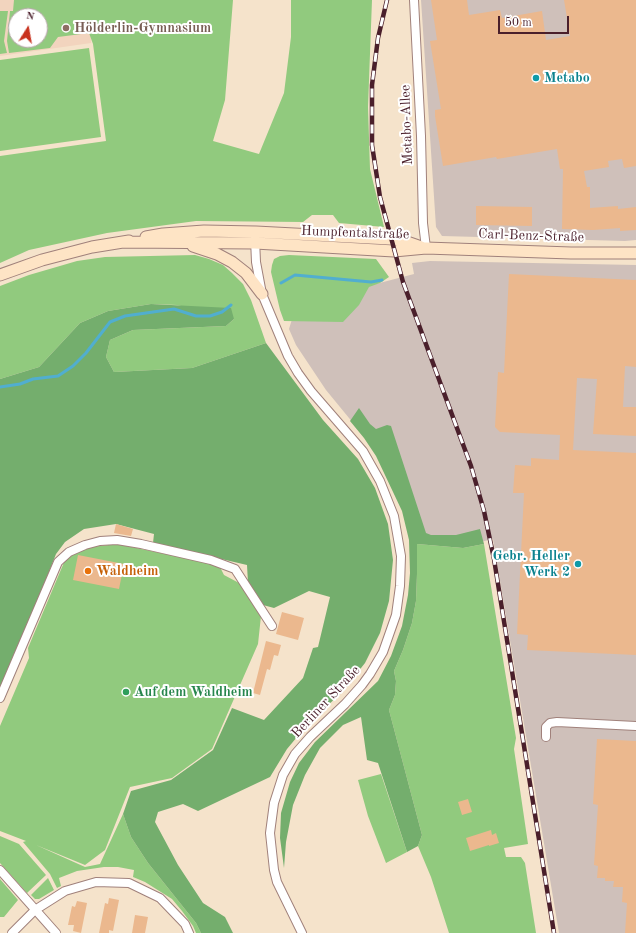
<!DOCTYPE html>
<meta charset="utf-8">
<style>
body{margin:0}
#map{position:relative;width:636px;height:933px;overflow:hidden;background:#f5e3cb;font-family:"Old Standard TT",serif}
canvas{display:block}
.north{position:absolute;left:8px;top:8px;width:40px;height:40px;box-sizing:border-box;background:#fff;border:1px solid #b7a5aa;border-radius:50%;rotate:11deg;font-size:11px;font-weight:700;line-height:16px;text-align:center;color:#4a1f2b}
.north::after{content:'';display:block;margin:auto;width:14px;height:18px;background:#c8321e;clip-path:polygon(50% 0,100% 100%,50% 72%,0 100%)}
.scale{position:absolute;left:498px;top:16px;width:71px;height:18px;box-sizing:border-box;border:2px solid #4a1f2b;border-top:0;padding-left:5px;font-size:12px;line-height:14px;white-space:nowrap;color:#4a1f2b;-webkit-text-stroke:3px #fff;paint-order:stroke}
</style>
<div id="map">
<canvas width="636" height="933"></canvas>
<div class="north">N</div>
<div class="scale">50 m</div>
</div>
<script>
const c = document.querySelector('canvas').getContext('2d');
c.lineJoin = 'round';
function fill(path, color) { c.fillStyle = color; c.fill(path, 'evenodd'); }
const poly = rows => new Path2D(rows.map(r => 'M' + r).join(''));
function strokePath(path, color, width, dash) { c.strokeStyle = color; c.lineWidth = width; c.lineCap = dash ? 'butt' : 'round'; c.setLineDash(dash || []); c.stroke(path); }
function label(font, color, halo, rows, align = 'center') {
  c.font = font + ' "Old Standard TT",serif'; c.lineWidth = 4; c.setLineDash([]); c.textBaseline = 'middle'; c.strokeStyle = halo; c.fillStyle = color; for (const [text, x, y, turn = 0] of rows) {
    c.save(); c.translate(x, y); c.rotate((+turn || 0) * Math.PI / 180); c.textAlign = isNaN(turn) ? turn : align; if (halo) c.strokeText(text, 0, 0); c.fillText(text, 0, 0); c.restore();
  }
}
fill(poly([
 [0,0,95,0,91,43,0,56],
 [16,16,40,16,40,40,16,40]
]), '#f2d4be');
fill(poly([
 [421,0,636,0,636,240,625,241,442,236,436,227],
 [430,261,636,265,636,933,559,933,493,539,463,546,419,540,372,446,326,390,296,345,289,329,293,316,368,286,414,274,412,263]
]), '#cfc0ba');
fill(poly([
 [14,0,233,0,225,100,213,141,259,154,284,93,291,37,291,0,372,0,368,107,370,169,384,227,339,223,333,215,312,215,303,222,196,221,107,233,29,250,0,263,0,156,106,141,93,44,89,33,58,37,50,48,9,53,7,41,10,11,13,11],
 [16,16,40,16,40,40,16,40],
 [0,11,8,11,4,41,7,53,0,54],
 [89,48,101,137,0,151,0,60],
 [195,255,209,259,223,265,232,273,243,284,251,300,266,343,192,368,114,372,106,357,110,340,133,330,226,326,234,319,177,305,151,304,108,311,80,323,39,367,0,379,0,286,29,275,77,261,105,257],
 [289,255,376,259,389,277,380,283,369,287,359,305,343,322,284,321,280,310,271,272,272,265,274,259,280,256],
 [117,544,219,565,224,575,241,584,261,616,258,644,212,749,172,778,130,787,105,850,85,865,36,845,85,867,100,864,123,814,131,837,148,863,196,923,201,933,196,933,193,926,182,911,172,899,145,882,133,877,134,870,118,867,104,867,77,871,59,878,61,886,57,888,50,874,23,842,26,841,0,831,0,726,29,658,28,648,65,560,73,554,91,547],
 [417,544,463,548,484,544,516,738,514,749,528,844,504,848,506,857,521,857,525,863,536,933,449,933,431,877,418,846,422,835,389,710,395,695,396,681,394,671,403,650,412,623,416,601,417,574],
 [381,774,407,852,386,863,368,816,358,780],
 [0,836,19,844,46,875,27,893,0,863],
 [48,878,54,890,39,899,35,899,31,895],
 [0,879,18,900,4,917,0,917]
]), '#91ca7e');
fill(poly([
 [151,304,231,308,234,319,226,326,133,330,110,340,106,357,114,372,192,368,266,343,323,420,358,459,375,488,388,524,393,560,389,601,380,633,365,663,342,692,307,725,287,749,270,777,198,811,183,804,158,812,155,822,178,865,203,903,225,917,233,933,201,933,196,923,148,863,131,837,123,814,131,791,171,780,213,750,232,708,264,720,303,678,313,648,318,647,330,597,309,591,274,608,263,605,248,583,247,565,153,543,154,534,116,524,84,529,65,542,56,554,14,661,0,687,0,379,39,367,80,323,108,311],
 [359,408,370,424,376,429,387,425,391,426,426,533,431,535,456,535,480,529,484,544,463,548,417,544,417,574,416,601,412,623,403,650,394,671,396,681,395,695,389,710,422,835,418,846,407,852,378,763,367,760,361,717,343,725,320,748,305,775,293,805,286,842,284,868,280,838,281,813,290,782,299,763,315,742,378,681,391,656,402,626,408,595,410,573,409,540,402,511,376,456,364,438,350,421]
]), '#74ae6d');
strokePath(poly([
 [281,283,295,275,371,282,382,280],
 [0,387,20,384,33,379,58,376,73,366,86,353,110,322,125,316,174,309,196,316,210,316,222,312,231,305]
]), '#51aecf', 3);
fill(poly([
 [431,0,467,0,469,15,500,10,502,18,542,11,546,40,570,36,564,0,636,0,636,166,624,168,622,159,608,161,609,167,584,171,587,187,590,187,590,208,618,206,618,209,636,207,636,230,620,231,620,228,593,230,562,229,563,169,560,169,557,149,497,159,496,157,443,166,435,116,435,110,441,109,430,41,437,40],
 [476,206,532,207,532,226,476,225],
 [509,274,636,280,636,367,625,366,623,407,636,407,636,436,593,434,597,379,577,378,573,450,636,453,636,655,527,650,528,635,517,634,524,493,513,493,515,465,531,466,531,458,559,460,560,435,500,432,495,427,498,372,504,373],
 [116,524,133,529,131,536,114,533],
 [78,555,124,564,119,589,73,580],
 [282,612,304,618,298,640,276,634],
 [266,641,281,645,278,656,274,655,270,670,267,669,260,695,253,693],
 [597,739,636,741,636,933,625,933,627,903,622,902,623,887,613,887,614,881,605,881,605,878,597,878,598,866,594,865,598,805,593,804],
 [468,799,472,812,462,815,458,802],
 [491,830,492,835,496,833,499,843,489,846,489,845,470,851,466,838],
 [109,898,119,900,113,931,109,930,109,933,99,933,105,903,108,904],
 [77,901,87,903,81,933,73,931,74,925,68,925,72,906,75,907],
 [135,915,148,917,145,933,132,933]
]), '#ebb88e');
const street = poly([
 [414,0,421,136,423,223,426,248],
 [255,239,256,262,262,294,288,356,298,373,311,391,363,451,380,481,394,516,401,556,400,586,396,615,383,652,370,674,362,685,345,704,310,737,295,754,283,775,274,803,270,833,274,870,277,882,302,933],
 [0,698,58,562,69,552,85,545,100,541,117,540,141,544,211,560,235,569,272,626],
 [546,737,546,727,550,723,557,722,636,726],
 [0,870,56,933],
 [12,933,35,910,65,891,96,882,129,883,160,898,185,924,189,933]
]);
const secondary = poly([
 [146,237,163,234,204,231,256,232,390,239,401,240,421,247],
 [123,242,255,243,394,251,426,248,571,253,636,253],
 [193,246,217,254,232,262,246,273,262,294],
 [0,275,42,260,92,247,129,241]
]);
strokePath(street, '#a0817b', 10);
strokePath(secondary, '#a0817b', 13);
strokePath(street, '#fff', 8);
strokePath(secondary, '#fee4c5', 11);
const rail = poly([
 [387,0,378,38,372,85,372,145,380,197,403,282,471,466,484,511,494,559,554,933]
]);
strokePath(rail, '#4a1f2b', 4.5);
strokePath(rail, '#fff', 3, [9]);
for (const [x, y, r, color] of [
 [66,28,4,"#8d6e63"],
 [536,78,4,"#0f9aa8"],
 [578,564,4,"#0f9aa8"],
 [88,571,4,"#e8710a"],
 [126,692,4,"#2e9e5b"]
]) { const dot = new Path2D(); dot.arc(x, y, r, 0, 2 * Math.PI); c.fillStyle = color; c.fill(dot); strokePath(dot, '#fff', 1.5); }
label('bold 14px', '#785e54', '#fff', [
 ["Hölderlin-Gymnasium",74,28]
], 'left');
label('bold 14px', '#0d838f', '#fff', [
 ["Metabo",544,78],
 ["Gebr. Heller",570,556,"right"],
 ["Werk 2",570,572,"right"]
], 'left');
label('14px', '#4a1f2b', '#fff', [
 ["Metabo-Allee",407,125,-92],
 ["Humpfentalstraße",355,233,2],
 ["Carl-Benz-Straße",531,236,2],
 ["Berliner Straße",326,702,-47]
]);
label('bold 14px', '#c56008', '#fff', [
 ["Waldheim",96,571]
], 'left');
label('bold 14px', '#27864d', '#fff', [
 ["Auf dem Waldheim",134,692]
], 'left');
</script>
